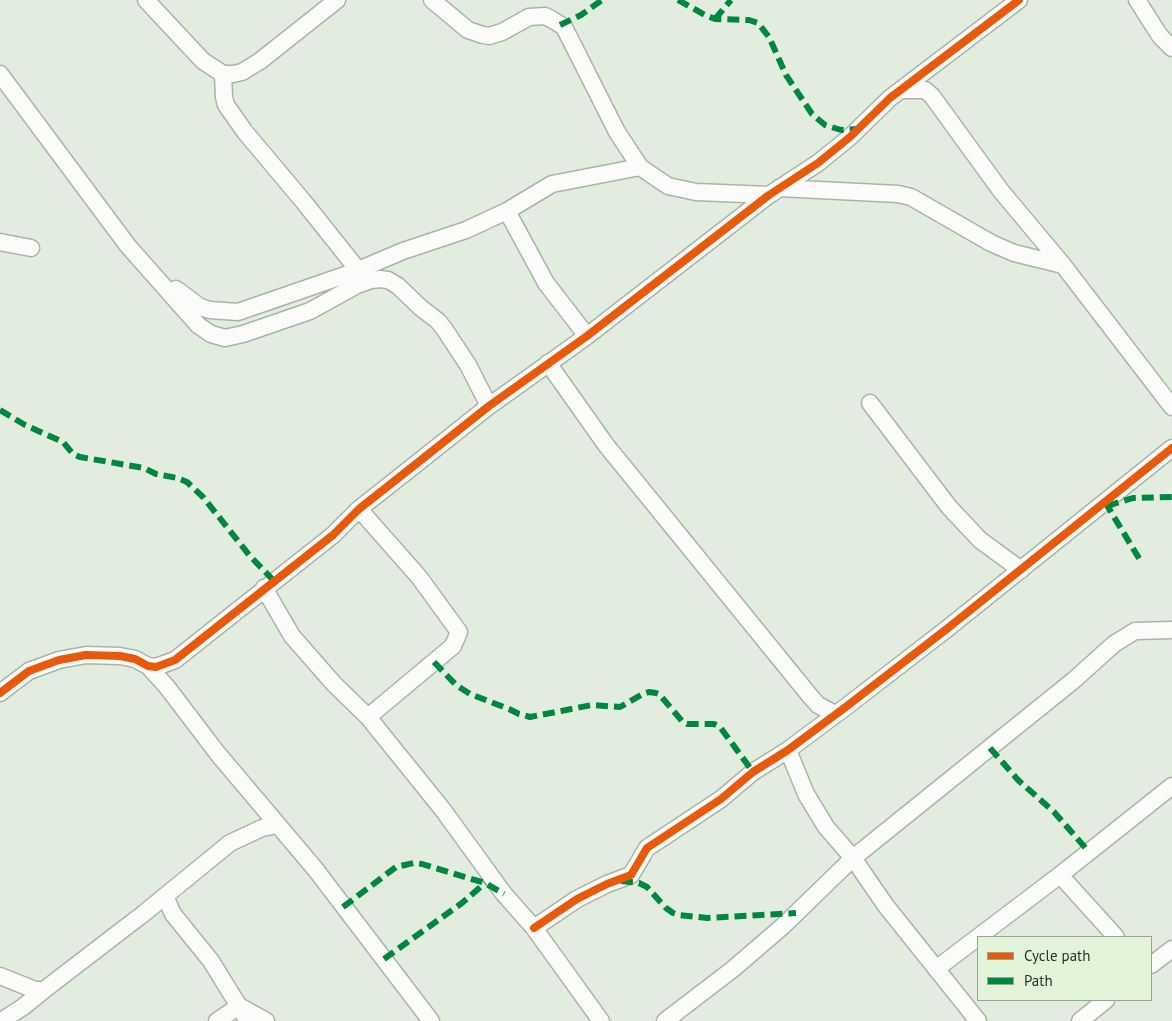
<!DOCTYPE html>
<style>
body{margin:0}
#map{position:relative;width:1172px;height:1021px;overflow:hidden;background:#e3eddf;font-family:"PT Sans",sans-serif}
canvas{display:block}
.legend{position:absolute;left:977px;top:936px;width:175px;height:65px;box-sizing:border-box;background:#e1f3d9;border:1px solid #98a592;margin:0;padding:6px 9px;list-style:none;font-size:15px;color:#2a3127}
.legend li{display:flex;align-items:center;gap:10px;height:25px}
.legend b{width:25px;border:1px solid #98a592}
</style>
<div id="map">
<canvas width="1172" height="1021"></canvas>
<ul class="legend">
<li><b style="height:6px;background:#e8590c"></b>Cycle path</li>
<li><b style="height:6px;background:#00873e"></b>Path</li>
</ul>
</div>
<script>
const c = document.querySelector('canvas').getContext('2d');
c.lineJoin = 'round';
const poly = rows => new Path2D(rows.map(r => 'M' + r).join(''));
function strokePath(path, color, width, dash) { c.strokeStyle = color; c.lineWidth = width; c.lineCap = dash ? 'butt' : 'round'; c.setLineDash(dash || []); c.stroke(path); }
const minor = poly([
 [146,0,203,61,223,74,233,74,242,72,260,61,337,0],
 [432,0,468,30,483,35,489,36,502,32,529,17,545,16,551,19,564,27,617,132,640,167,668,186,696,192,769,195],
 [1137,0,1160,36,1172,48],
 [0,74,128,246,198,325,211,334,225,338,243,334,310,311,357,285,371,280,380,279,388,280,398,286,421,308,438,321,445,330,468,365,489,406],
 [223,74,224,97,226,105,245,132,303,201,358,270],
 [901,90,925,90,932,96,1001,191,1063,265,1172,407],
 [779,188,898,194,911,197,991,243,1014,253,1063,265],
 [507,211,546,283,587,336],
 [0,242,31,248],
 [176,289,200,307,210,310,238,312,351,273,403,251,466,230,507,211,552,184,640,167],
 [548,363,606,445,810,696,818,705,835,714],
 [870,403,949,507,980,540,1021,570],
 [359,509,419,577,459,632,453,646,368,717],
 [264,588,292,636,334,684,368,717,443,810,504,894,534,928,601,1021],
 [148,666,167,687,218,754,316,870,431,1021],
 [0,693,29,671,59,660,86,655,120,656,135,659,148,666,156,667,175,660,333,535,359,509,416,464,489,406,587,336,769,195,818,163,850,137,890,98,1019,0],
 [788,750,806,794,826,827,853,858,886,906,978,1021],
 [1060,875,1116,937],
 [165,896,173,914,211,961,248,1021],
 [534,928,577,899,607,884,631,875,647,848,721,799,753,772,788,750,847,706,948,628,1172,448],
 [1151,965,1172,949],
 [936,969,1060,875,1172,786],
 [0,976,35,990,44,990,143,914,230,843,262,828,277,825],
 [1,1021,23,1007,44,990],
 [217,1021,239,1006,266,1021],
 [665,1021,733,969,783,926,853,858,1074,680,1114,644,1135,631,1172,630],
 [1080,1021,1106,1000]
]);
strokePath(minor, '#abb3a8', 19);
strokePath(minor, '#fbfcfa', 16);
strokePath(poly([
 [678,0,705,15,715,19,749,20,758,23,769,37,786,75,812,114,825,125,841,130,858,129],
 [715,19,731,0],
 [560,25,581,15,602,0],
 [0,410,25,425,63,442,73,454,80,457,144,468,156,474,177,478,187,482,203,497,250,556,274,581],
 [1105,502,1140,560],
 [1107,506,1133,498,1172,497],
 [434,662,456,685,470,694,509,709,519,714,530,717,592,705,620,707,643,694,649,692,656,693,659,694,682,721,687,724,714,724,720,727,753,772],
 [990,748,1018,780,1054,812,1089,852],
 [621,881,639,883,647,887,666,908,673,913,679,915,707,918,796,913],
 [343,907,396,867,414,863,422,864,485,883,504,894],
 [384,959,462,903,485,883]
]), '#00873e', 6, [12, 6]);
strokePath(poly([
 [0,693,29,671,59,660,86,655,120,656,135,659,148,666,156,667,175,660,333,535,359,509,416,464,489,406,587,336,769,195,818,163,850,137,890,98,1019,0],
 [534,928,577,899,607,884,631,875,647,848,721,799,753,772,788,750,847,706,948,628,1172,448]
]), '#e8590c', 8);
</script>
